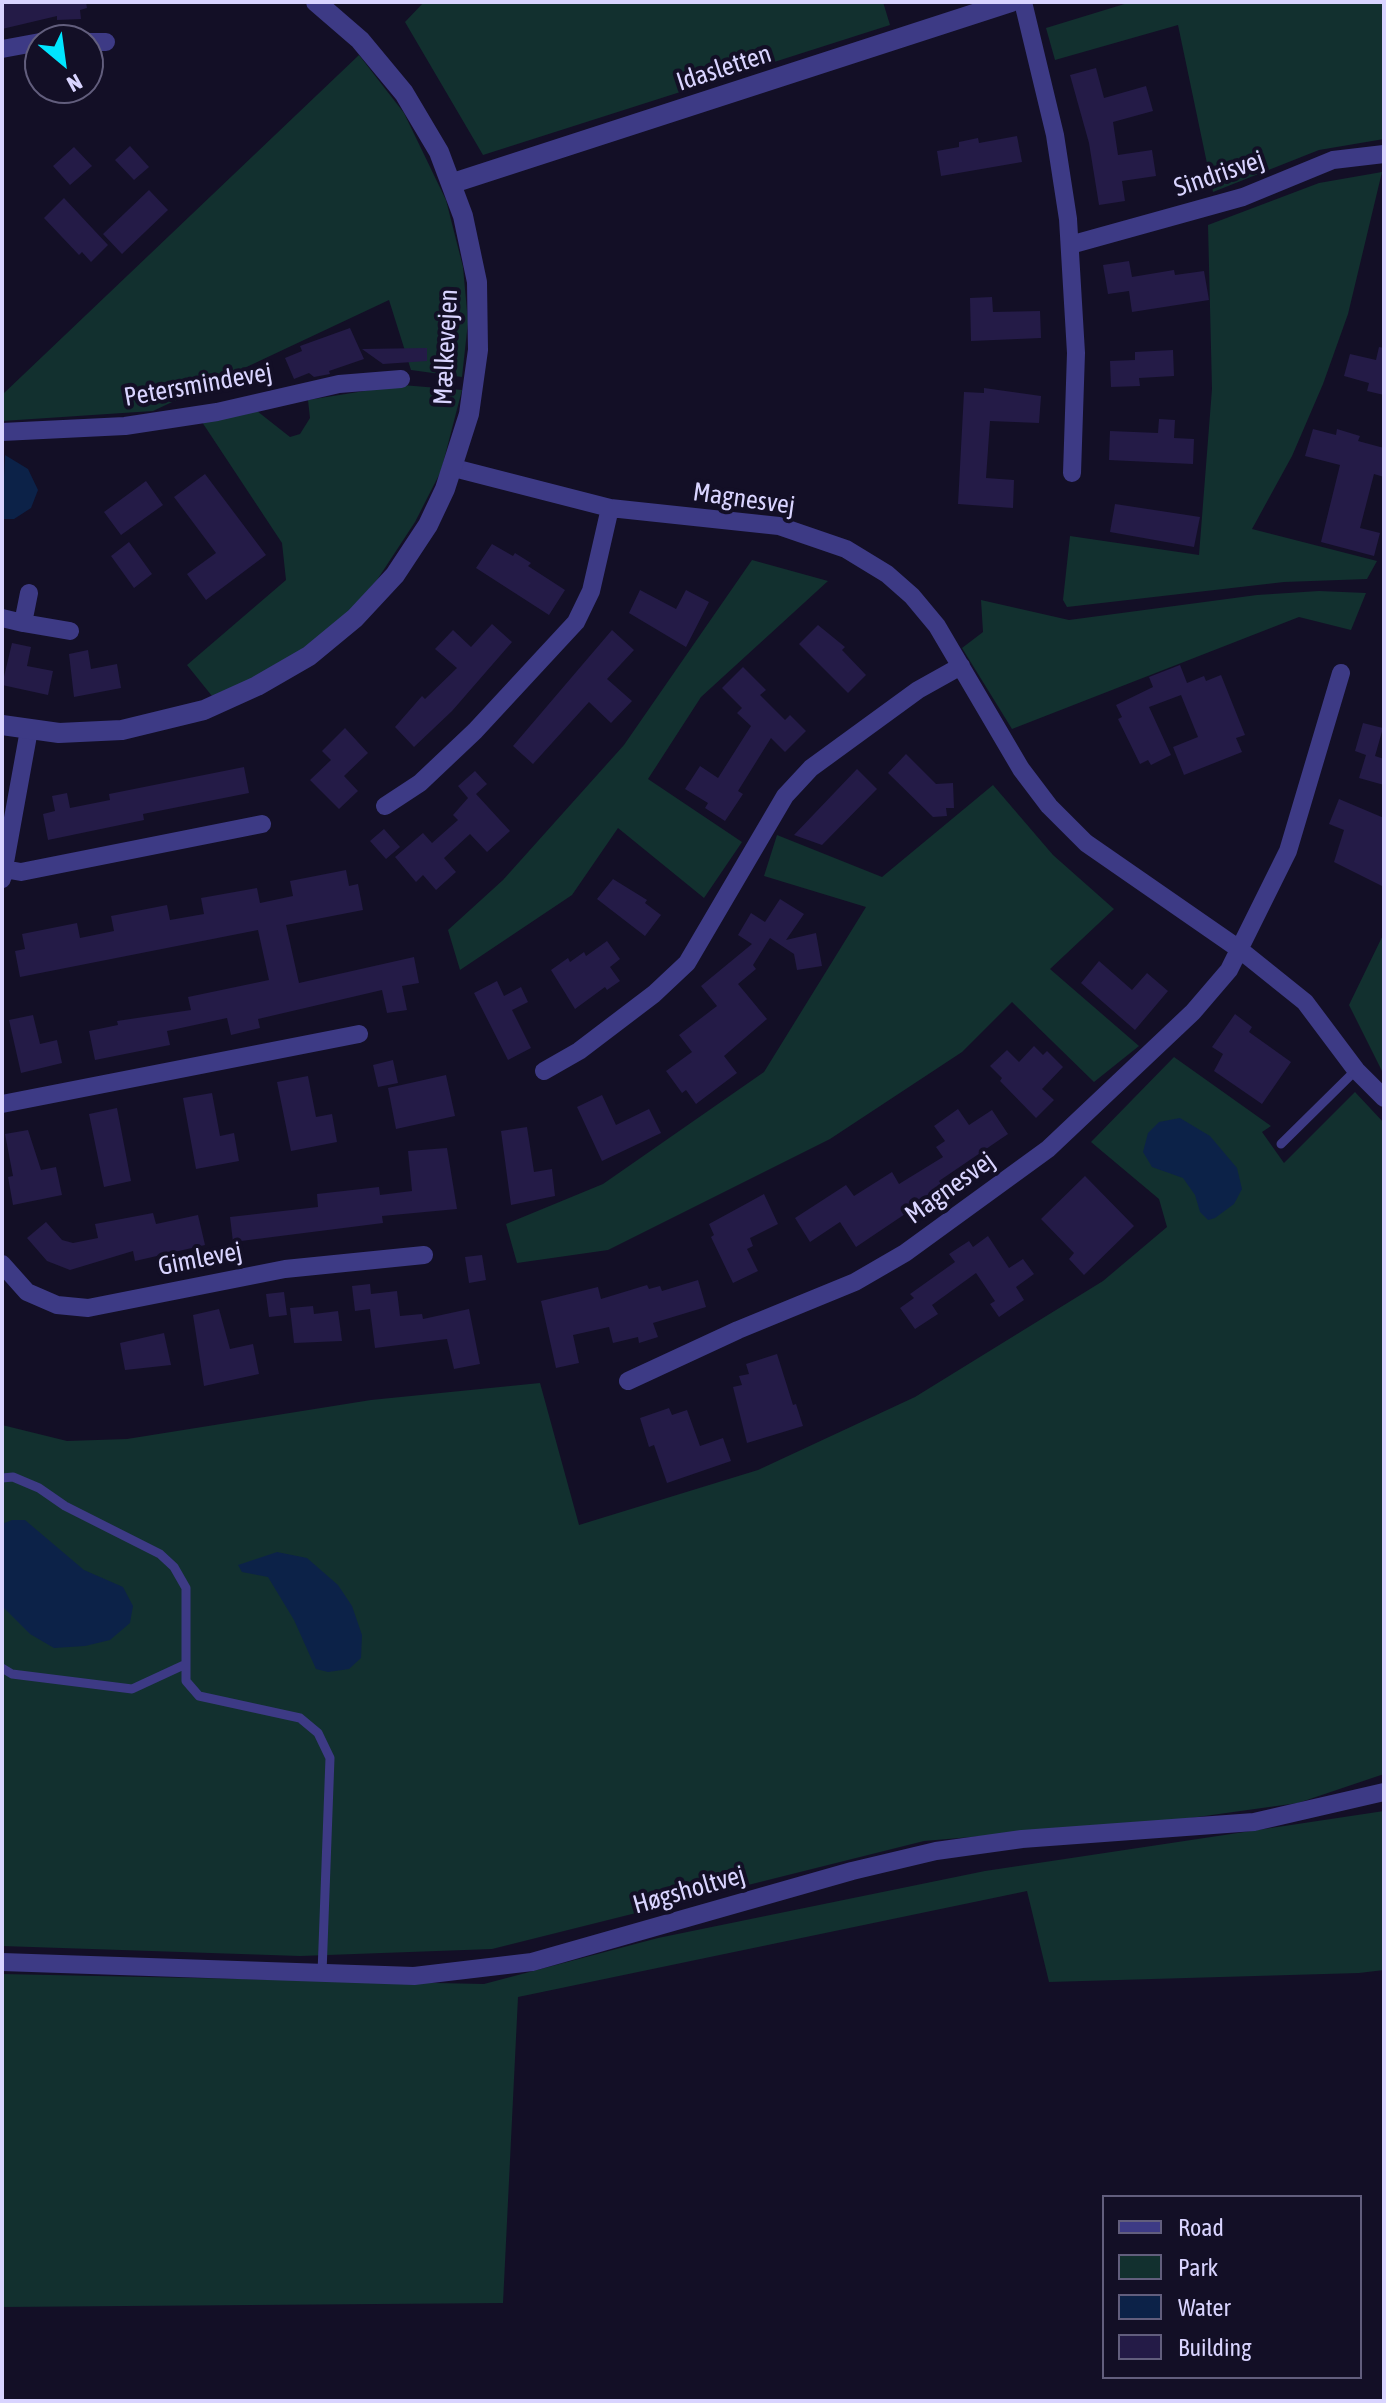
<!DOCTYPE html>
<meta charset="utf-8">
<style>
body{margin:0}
#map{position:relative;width:1386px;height:2403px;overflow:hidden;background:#130f26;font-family:"Asap Condensed",sans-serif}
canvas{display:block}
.frame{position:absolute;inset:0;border:4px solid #d9d4ff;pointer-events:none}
.legend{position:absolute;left:1102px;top:2195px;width:260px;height:184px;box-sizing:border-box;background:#130f26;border:2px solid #625e7d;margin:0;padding:10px 14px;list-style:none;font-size:24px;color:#d9d4ff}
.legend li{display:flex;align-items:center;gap:16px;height:40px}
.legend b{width:40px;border:2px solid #625e7d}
.north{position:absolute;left:24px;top:24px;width:80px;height:80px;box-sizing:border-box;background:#130f26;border:2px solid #625e7d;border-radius:50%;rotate:151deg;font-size:22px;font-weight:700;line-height:32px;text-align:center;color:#d9d4ff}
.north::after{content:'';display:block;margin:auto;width:28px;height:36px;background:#00e5ff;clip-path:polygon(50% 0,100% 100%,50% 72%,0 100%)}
</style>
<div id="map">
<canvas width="1386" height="2403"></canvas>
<div class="frame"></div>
<ul class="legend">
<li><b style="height:10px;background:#3d3a85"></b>Road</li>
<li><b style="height:22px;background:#12302f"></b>Park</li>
<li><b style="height:22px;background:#0c2248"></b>Water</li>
<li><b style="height:22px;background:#241b47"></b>Building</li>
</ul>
<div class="north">N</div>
</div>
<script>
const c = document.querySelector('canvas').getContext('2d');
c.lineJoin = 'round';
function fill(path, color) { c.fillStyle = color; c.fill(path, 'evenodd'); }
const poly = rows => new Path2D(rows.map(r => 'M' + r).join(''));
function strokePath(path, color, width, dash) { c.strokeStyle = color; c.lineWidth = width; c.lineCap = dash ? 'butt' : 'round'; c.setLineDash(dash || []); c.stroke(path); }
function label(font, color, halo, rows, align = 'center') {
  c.font = font + ' "Asap Condensed",sans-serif'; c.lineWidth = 8; c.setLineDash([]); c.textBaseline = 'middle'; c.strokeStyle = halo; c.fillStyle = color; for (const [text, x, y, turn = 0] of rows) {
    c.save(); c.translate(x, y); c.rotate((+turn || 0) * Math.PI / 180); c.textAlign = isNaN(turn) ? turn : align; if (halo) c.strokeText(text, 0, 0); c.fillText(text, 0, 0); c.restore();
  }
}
fill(poly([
 [424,2,883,2,890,25,483,155,405,22],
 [1131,2,1384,2,1384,139,1319,150,1213,192,1178,25,1055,60,1046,28],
 [359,55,404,113,446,200,463,267,468,322,462,377,411,370,389,300,153,411,2,421,2,395],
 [1382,172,1348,314,1323,384,1292,456,1252,529,1377,561,1367,579,1284,582,1067,607,1063,600,1070,536,1199,555,1212,389,1208,225,1319,183],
 [402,385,462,390,441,471,415,522,377,580,343,618,304,649,242,684,212,696,187,665,286,580,282,543,202,422,257,411,290,437,300,434,310,418,308,400],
 [752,560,828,581,701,697,648,779,742,842,704,898,618,828,572,895,460,970,448,930,503,880,624,745],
 [1319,591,1366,593,1351,630,1299,617,1012,729,962,648,983,632,981,600,1069,620,1257,595],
 [993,785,1053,855,1114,909,1050,969,1139,1046,1094,1082,1012,1002,962,1052,830,1139,608,1250,517,1263,506,1224,603,1184,764,1072,866,907,764,876,777,835,882,877],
 [1384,933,1384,1075,1349,1005],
 [1174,1057,1271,1126,1262,1132,1284,1163,1355,1092,1384,1123,1384,1774,1298,1803,1183,1819,924,1841,492,1949,300,1956,2,1946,2,1425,67,1441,127,1439,371,1400,540,1383,579,1525,758,1470,915,1397,1103,1281,1167,1227,1159,1199,1091,1142],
 [1384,1811,1384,1970,1359,1973,1049,1982,1027,1891,518,1997,503,2303,2,2307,2,1974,484,1984,658,1938,985,1871]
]), '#12302f');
fill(poly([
 [5,455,28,469,38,490,31,508,14,519,2,519],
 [1180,1118,1210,1136,1237,1168,1242,1189,1234,1204,1215,1218,1208,1220,1200,1212,1195,1195,1183,1178,1152,1167,1143,1152,1148,1133,1159,1122],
 [12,1520,25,1520,84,1570,123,1587,133,1606,130,1623,110,1640,85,1646,54,1648,30,1634,2,1606,2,1524],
 [277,1552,307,1558,338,1585,352,1606,362,1635,361,1658,349,1669,328,1672,316,1669,294,1620,268,1577,242,1572,238,1565]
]), '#0c2248');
fill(poly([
 [2,2,86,2,87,8,80,10,81,19,57,20,57,16,2,29],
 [1096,68,1104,98,1146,86,1153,111,1113,122,1118,155,1152,150,1156,176,1122,181,1125,201,1099,205,1089,143,1070,75],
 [1017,136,1022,162,941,176,937,151,959,147,959,142,978,138,979,143],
 [130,146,149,167,134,180,115,160],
 [74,147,92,166,70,185,53,166],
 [149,190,168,210,122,254,103,234],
 [64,198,108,245,91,262,82,252,79,255,44,218],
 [1129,261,1132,277,1174,270,1175,275,1204,271,1209,300,1132,312,1129,291,1108,294,1103,265],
 [992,297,993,312,1040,311,1041,338,971,341,970,298],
 [350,328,364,359,329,371,330,374,314,377,309,373,294,379,285,358,302,351,300,346],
 [1379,347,1384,348,1384,395,1367,391,1369,383,1344,376,1350,354,1376,360],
 [427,348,427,361,383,364,362,349],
 [1173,350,1174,376,1139,378,1140,386,1111,387,1110,361,1135,360,1135,352],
 [984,388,1041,396,1039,423,990,421,986,478,1014,480,1013,508,958,504,964,392,984,393],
 [1159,419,1175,420,1174,438,1194,439,1193,464,1109,460,1110,431,1158,433],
 [1313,429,1336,435,1337,429,1360,436,1358,441,1384,448,1384,477,1374,474,1360,528,1380,533,1374,556,1321,542,1340,465,1305,456],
 [205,474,266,555,206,600,187,574,216,553,174,497],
 [146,481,163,505,121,535,104,512],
 [1115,504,1200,517,1194,547,1110,532],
 [129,542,152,574,134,588,111,556],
 [492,544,513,556,515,553,531,563,528,566,565,590,549,615,476,568],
 [640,590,676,609,686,590,709,602,686,647,629,613],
 [492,624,512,642,452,711,414,747,395,727,422,696,425,699,457,668,435,649,453,630,471,647],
 [818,625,845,647,842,650,866,675,848,693,799,644],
 [612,630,634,650,607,679,632,701,611,723,589,702,533,764,513,746],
 [12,643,31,647,27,666,53,671,48,695,2,685],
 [88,650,91,669,117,664,121,688,74,697,69,654],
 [1180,665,1187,683,1204,676,1206,681,1221,675,1245,735,1236,738,1242,752,1184,775,1173,747,1198,737,1181,695,1149,707,1171,755,1151,765,1148,760,1140,764,1118,719,1122,717,1116,705,1153,687,1149,677],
 [743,667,766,690,760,695,785,720,790,715,806,731,785,752,771,738,738,791,743,794,725,821,705,808,708,803,685,789,700,766,718,778,751,726,737,713,742,708,722,688],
 [1363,723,1383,728,1375,756,1384,759,1384,785,1359,778,1366,755,1355,751],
 [345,728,368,753,344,776,358,791,339,809,310,780,331,760,322,751],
 [906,754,936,784,953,783,954,808,946,808,947,816,933,817,888,773],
 [244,767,249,793,143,814,144,820,48,840,43,814,55,811,52,796,67,793,70,808,110,800,109,794],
 [857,769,877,789,822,845,794,835],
 [475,771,487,784,476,794,510,831,487,852,470,834,444,858,456,872,436,890,423,875,416,882,395,857,423,833,432,843,458,820,453,815,468,798,458,786],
 [1339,799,1384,818,1384,887,1334,862,1344,830,1329,824],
 [384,829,400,847,386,859,370,841],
 [346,870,349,886,358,884,363,910,286,925,299,983,414,957,419,983,402,986,407,1010,387,1013,382,990,258,1019,260,1028,231,1035,227,1018,167,1031,170,1045,95,1060,89,1031,118,1025,117,1021,191,1010,188,997,269,980,258,930,20,977,15,951,25,949,22,934,77,923,80,938,114,931,111,916,167,905,170,920,204,914,201,898,257,888,260,903,293,896,290,881],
 [613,879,647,900,645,903,661,915,645,936,597,899],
 [780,899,804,914,786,940,816,933,822,966,797,970,794,954,770,938,753,965,756,969,738,984,767,1019,724,1056,737,1073,696,1104,686,1090,682,1093,666,1071,692,1052,679,1035,717,1006,701,986,752,944,738,935,751,913,765,922],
 [607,941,620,959,610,967,620,981,607,990,605,987,575,1009,551,970,568,958,570,962,584,952,586,956],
 [1099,961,1132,990,1147,973,1168,991,1135,1030,1081,983],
 [497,981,504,996,521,987,528,1002,512,1010,531,1048,508,1060,474,993],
 [1235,1014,1252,1027,1249,1032,1291,1062,1262,1104,1214,1071,1223,1054,1212,1047],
 [33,1015,40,1044,57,1040,62,1063,21,1073,9,1020],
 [1034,1046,1043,1055,1047,1051,1063,1067,1042,1089,1054,1100,1036,1118,1000,1081,1002,1078,990,1066,1007,1050,1019,1062],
 [393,1060,398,1083,378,1087,373,1065],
 [446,1075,455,1116,396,1129,388,1088],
 [308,1076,316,1117,332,1114,337,1142,291,1151,277,1082],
 [212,1093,220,1136,234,1133,239,1161,196,1169,183,1098],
 [602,1095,616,1125,649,1109,661,1133,602,1161,577,1107],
 [117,1108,131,1181,104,1187,89,1114],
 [958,1109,969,1125,992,1110,1008,1134,939,1181,942,1186,912,1205,914,1208,856,1247,840,1222,810,1242,795,1218,846,1185,854,1196,892,1172,899,1184,943,1157,936,1147,945,1141,934,1126],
 [527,1127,534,1172,552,1169,555,1196,511,1205,501,1131],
 [28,1130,41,1170,56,1167,62,1195,13,1205,8,1177,13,1176,5,1134],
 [447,1148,457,1209,382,1216,383,1223,233,1242,230,1217,318,1207,317,1194,379,1187,380,1195,412,1191,408,1151],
 [1085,1176,1134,1226,1084,1275,1069,1259,1074,1253,1041,1219],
 [764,1194,778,1224,750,1238,753,1246,747,1249,758,1271,733,1283,711,1237,714,1235,709,1224],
 [153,1213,156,1224,198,1215,205,1245,135,1261,133,1251,70,1270,47,1261,27,1238,46,1222,62,1240,73,1243,98,1238,95,1224],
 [988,1236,1009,1268,1023,1259,1034,1274,1016,1287,1024,1300,999,1317,990,1304,995,1301,976,1273,932,1305,938,1314,915,1329,900,1308,914,1298,910,1294,955,1262,949,1254,969,1241,973,1247],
 [482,1255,486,1280,469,1283,465,1257],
 [698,1280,706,1307,653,1323,658,1337,639,1343,638,1337,613,1343,609,1327,573,1335,579,1363,556,1368,541,1301,598,1287,601,1299,647,1285,649,1289,660,1286,662,1291],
 [370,1284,371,1294,397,1291,400,1316,422,1314,423,1319,469,1309,480,1364,454,1369,447,1339,375,1348,370,1309,355,1311,352,1286],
 [284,1292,287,1315,269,1317,266,1294],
 [313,1306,314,1314,338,1311,342,1341,294,1343,290,1308],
 [219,1309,230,1349,253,1344,259,1374,204,1386,193,1315],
 [164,1333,171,1365,125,1370,120,1343],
 [777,1354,793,1405,796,1404,803,1426,747,1443,733,1387,742,1385,739,1376,749,1374,746,1364],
 [669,1408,672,1415,687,1410,700,1446,723,1438,731,1461,667,1483,654,1445,649,1447,640,1418]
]), '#241b47');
strokePath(poly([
 [1281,1144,1356,1070],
 [2,1478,13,1477,39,1488,65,1506,160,1554,174,1567,186,1588,186,1681,199,1696,300,1718,318,1733,330,1758,322,1973],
 [2,1668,12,1674,132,1689,186,1664]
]), '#3d3a85', 9);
strokePath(poly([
 [1023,2,1055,135,1068,219,1076,353,1072,473],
 [88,42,106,42],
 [2,49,40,42],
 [1070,245,1243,197,1333,160,1384,154],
 [2,432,125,426,217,412,339,384,401,379],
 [454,468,610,508,779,526,846,549,887,574,912,596,937,626,1021,769,1049,806,1086,843,1239,949,1305,1002,1356,1070,1384,1098],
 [2,618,23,623,29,593],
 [23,623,70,631],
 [385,806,420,783,475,731,576,622,591,591,610,508],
 [4,869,21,872,262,824],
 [2,879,29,730],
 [544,1071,579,1051,654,994,687,963,785,796,811,768,918,690,961,666],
 [2,1104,359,1034],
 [2,1264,27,1292,57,1305,88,1308,285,1269,424,1255],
 [628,1381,738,1330,855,1282,905,1253,1048,1149,1193,1012,1229,970,1288,851,1341,673],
 [2,1962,414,1976,532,1962,852,1871,936,1851,1022,1839,1254,1822,1384,1792]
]), '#3d3a85', 18);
strokePath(poly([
 [453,183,1011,2],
 [2,725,59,733,122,730,204,710,257,686,309,656,355,618,395,575,428,525,445,489,469,414,478,350,477,282,463,216,439,152,404,93,360,40,316,2]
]), '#3d3a85', 20);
label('26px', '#d9d4ff', '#130f26', [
 ["Idasletten",724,68,-18],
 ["Sindrisvej",1219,174,-19],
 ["Mælkevejen",446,347,-87],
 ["Petersmindevej",198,385,-10],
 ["Magnesvej",744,499,8],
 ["Magnesvej",950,1188,-36],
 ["Gimlevej",200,1259,-11],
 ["Høgsholtvej",689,1890,-16]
]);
</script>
